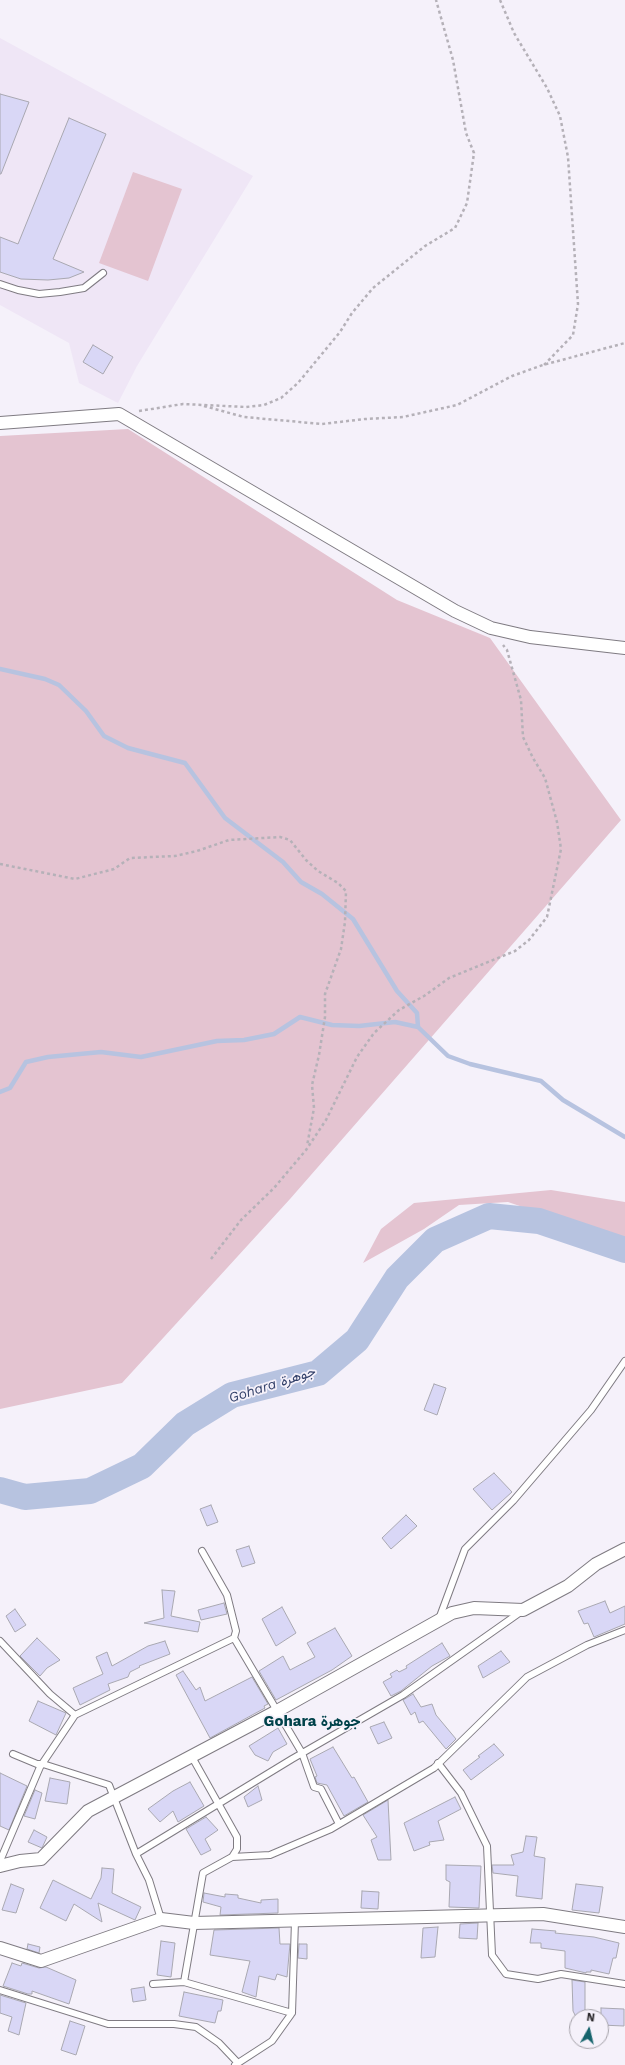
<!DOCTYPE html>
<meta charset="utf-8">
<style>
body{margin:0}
#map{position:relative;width:625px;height:2065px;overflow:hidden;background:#f5f1fa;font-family:"Work Sans",sans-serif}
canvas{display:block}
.north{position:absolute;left:569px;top:2009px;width:40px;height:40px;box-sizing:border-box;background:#f5f1fa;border:1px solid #a4a1a8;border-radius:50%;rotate:8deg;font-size:11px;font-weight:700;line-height:16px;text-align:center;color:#2b292c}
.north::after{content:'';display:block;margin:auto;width:14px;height:18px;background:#15636c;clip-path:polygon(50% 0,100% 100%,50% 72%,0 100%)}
</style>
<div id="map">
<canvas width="625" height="2065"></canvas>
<div class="north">N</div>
</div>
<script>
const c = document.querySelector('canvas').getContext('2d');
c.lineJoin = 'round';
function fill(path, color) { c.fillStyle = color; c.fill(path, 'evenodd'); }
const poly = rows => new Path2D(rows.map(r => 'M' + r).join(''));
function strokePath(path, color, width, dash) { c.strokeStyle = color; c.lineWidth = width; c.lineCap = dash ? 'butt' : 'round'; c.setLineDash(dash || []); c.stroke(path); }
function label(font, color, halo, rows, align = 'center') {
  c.font = font + ' "Work Sans",Vazirmatn,sans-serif'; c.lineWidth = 3.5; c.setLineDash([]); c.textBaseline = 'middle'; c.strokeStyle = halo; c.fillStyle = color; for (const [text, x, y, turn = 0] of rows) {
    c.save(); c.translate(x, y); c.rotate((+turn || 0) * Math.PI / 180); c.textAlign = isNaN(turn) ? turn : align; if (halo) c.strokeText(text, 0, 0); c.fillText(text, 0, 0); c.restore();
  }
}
fill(poly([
 [0,38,253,176,137,366,118,403,79,383,69,343,0,305]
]), '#efe6f6');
fill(poly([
 [133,172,182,189,148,281,99,263],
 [128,429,397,600,490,638,621,820,290,1199,122,1383,0,1409,0,436],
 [551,1190,625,1202,625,1242,508,1202,459,1205,424,1229,363,1263,381,1229,414,1203]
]), '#e4c4d1');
strokePath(poly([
 [0,669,45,679,59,685,86,711,104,736,128,748,185,763,225,818,283,862,301,882,322,894,353,919,397,991,417,1013,418,1027],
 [0,1092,10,1088,26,1062,48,1057,101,1052,141,1057,217,1041,244,1040,274,1034,300,1017,332,1025,359,1026,395,1022,418,1027,448,1056,470,1064,541,1081,563,1100,625,1137]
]), '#b7c3e0', 4.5);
strokePath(poly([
 [0,1490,25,1497,90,1491,142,1466,185,1424,232,1395,318,1373,357,1340,397,1278,435,1240,489,1216,539,1221,625,1250]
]), '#b7c3e0', 26);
const building = poly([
 [0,94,29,102,1,174,0,174,0,94],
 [69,118,106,134,53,259,84,272,69,278,48,280,21,279,0,272,0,237,18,244,69,118],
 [93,345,113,357,103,374,83,362,93,345],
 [434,1384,446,1388,437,1415,424,1410,434,1384],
 [494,1473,512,1492,492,1510,473,1489,494,1473],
 [211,1505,218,1522,207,1526,200,1509,211,1505],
 [406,1515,417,1526,391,1549,382,1538,406,1515],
 [249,1546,255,1563,242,1567,236,1550,249,1546],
 [162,1590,175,1591,171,1616,200,1622,198,1632,144,1623,164,1618,162,1590],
 [605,1601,610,1613,625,1606,625,1624,594,1637,588,1623,584,1624,578,1611,605,1601],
 [224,1603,227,1614,201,1620,198,1610,224,1603],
 [282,1607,296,1633,276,1646,262,1619,282,1607],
 [15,1609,26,1625,15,1632,6,1616,15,1609],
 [335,1628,352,1656,332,1670,276,1700,259,1671,283,1656,290,1670,315,1657,307,1643,335,1628],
 [37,1638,60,1660,47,1668,40,1676,20,1656,37,1638],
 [165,1641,170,1654,139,1666,140,1667,130,1672,128,1677,108,1684,110,1690,80,1705,73,1688,103,1674,96,1657,107,1652,112,1666,148,1646,165,1641],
 [442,1643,450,1656,432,1666,401,1691,391,1696,383,1682,392,1677,390,1674,397,1670,399,1672,407,1668,406,1666,442,1643],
 [501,1651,510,1662,483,1678,478,1666,501,1651],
 [183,1671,196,1690,200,1687,205,1701,252,1677,268,1704,264,1706,265,1708,210,1738,176,1675,183,1671],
 [413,1694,421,1707,432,1704,436,1715,456,1739,446,1749,423,1721,419,1723,415,1712,411,1715,403,1700,413,1694],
 [38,1701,66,1713,56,1735,29,1721,38,1701],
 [384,1722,392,1738,378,1744,370,1727,384,1722],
 [278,1728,287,1744,273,1752,268,1761,255,1755,249,1746,278,1728],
 [494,1744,504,1755,471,1780,463,1770,480,1757,478,1756,494,1744],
 [333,1747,352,1778,354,1777,368,1802,344,1816,327,1785,317,1783,315,1777,317,1776,310,1759,333,1747],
 [0,1773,27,1786,9,1830,0,1826,0,1773],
 [50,1778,70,1782,67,1804,45,1801,50,1778],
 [190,1782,204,1806,178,1822,173,1811,160,1822,148,1809,173,1791,190,1782],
 [258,1786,262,1800,248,1807,244,1797,258,1786],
 [35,1790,42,1793,35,1819,24,1816,35,1790],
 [455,1797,461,1809,438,1821,444,1840,429,1842,430,1845,414,1851,404,1823,455,1797],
 [388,1800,391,1860,378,1860,371,1840,377,1837,363,1815,388,1800],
 [206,1817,218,1830,205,1839,211,1850,201,1855,186,1829,206,1817],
 [34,1830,47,1837,42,1848,28,1842,34,1830],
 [526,1836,537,1837,534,1856,545,1858,542,1899,516,1896,518,1876,493,1873,492,1865,514,1865,511,1855,523,1852,526,1836],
 [446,1865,481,1866,479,1908,449,1907,450,1882,446,1880,446,1865],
 [102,1868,114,1869,112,1893,141,1907,135,1920,98,1903,102,1922,74,1904,66,1921,40,1908,53,1880,91,1899,101,1878,102,1868],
 [11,1884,24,1889,16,1913,2,1910,11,1884],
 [576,1884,603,1887,599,1913,572,1910,576,1884],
 [362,1891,379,1892,378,1909,361,1908,362,1891],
 [204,1893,225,1897,225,1894,238,1895,238,1898,261,1903,261,1900,278,1899,278,1913,220,1915,221,1907,203,1902,204,1893],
 [478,1923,477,1939,459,1938,460,1924,478,1923],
 [438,1927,435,1957,421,1958,423,1928,438,1927],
 [279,1928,280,1944,290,1944,287,1977,277,1974,275,1980,259,1976,256,1997,242,1992,250,1961,210,1955,214,1930,279,1928],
 [532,1929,556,1931,555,1933,594,1937,619,1943,616,1958,613,1958,609,1974,591,1970,591,1972,586,1972,586,1973,565,1968,565,1951,541,1948,541,1943,530,1943,532,1929],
 [161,1941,175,1943,171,1977,157,1975,161,1941],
 [28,1944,40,1947,39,1953,27,1949,28,1944],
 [299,1944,307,1944,307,1959,298,1958,299,1944],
 [12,1963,21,1966,22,1963,39,1968,46,1967,76,1980,69,2004,32,1991,32,1994,28,1994,3,1986,12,1963],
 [572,1980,585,1982,585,2017,577,2017,577,2019,573,2011,572,1980],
 [144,1987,146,2000,133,2002,131,1989,144,1987],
 [184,1992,223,2000,221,2011,218,2011,215,2023,179,2016,184,1992],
 [0,1995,26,2003,19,2035,8,2031,12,2017,0,2013,0,1995],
 [601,2008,624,2009,624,2026,601,2025,601,2008],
 [70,2021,85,2026,76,2055,61,2050,70,2021]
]);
fill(building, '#d9d7f6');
strokePath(building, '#a9a8b1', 1);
const service = poly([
 [0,284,18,290,39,294,60,292,84,288,103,273],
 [439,1619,465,1549,513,1501,591,1410,625,1361],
 [234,1638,302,1753,314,1787,321,1789,339,1824],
 [0,1641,50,1694,75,1715],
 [13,1754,37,1764,43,1764,109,1785,136,1854,149,1880,161,1919],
 [438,1763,461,1793,487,1846,492,1955,506,1974,538,1979,561,1974,625,1984],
 [136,1854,292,1759,403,1695,522,1611],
 [232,1857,270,1855,331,1829,434,1768,527,1677,587,1645,625,1630],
 [0,1861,40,1767,75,1715,234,1638,236,1631,227,1595,202,1551],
 [184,1982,203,1873,232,1857,237,1849,237,1837,192,1757],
 [153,1984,184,1982,292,2013],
 [0,1990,108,2024,174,2024,196,2027,219,2043,238,2063],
 [235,2065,272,2041,292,2013,295,1921]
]);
const minor = poly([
 [0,423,119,414,455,611,491,628,530,637,625,648],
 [0,1866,20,1861,41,1859,88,1811,277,1711,452,1613,474,1608,523,1610,568,1586,596,1564,625,1549],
 [0,1948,41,1961,161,1919,194,1923,543,1914,625,1927]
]);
strokePath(service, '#7f7b82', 8);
strokePath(minor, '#7f7b82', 14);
strokePath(poly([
 [500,0,514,33,547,88,560,116,568,157,578,304,573,335,544,365],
 [204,406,244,417,322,424,365,419,403,417,457,405,512,376,543,365,625,343],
 [139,411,183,404,246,407,264,405,281,398,298,383,340,332,352,313,373,288,425,246,455,228,467,203,474,153,466,133,453,60,436,0],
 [0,864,75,879,114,869,130,858,175,856,197,851,229,840,280,837,290,840,306,860,318,871,338,883,346,891,345,922,341,949,325,994,325,1017,319,1055,312,1085,314,1108,307,1146],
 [211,1259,241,1220,274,1188,306,1150,326,1120,357,1057,374,1033,399,1010,424,996,449,978,515,951,529,940,547,917,561,849,557,822,545,778,533,758,523,737,521,700,507,650,503,645]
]), '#b5b1b8', 2.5, [3, 3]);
strokePath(service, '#fff', 6);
strokePath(minor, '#fff', 12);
label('italic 14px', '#33416a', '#f5f1fa', [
 ["Gohara جوهرة",272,1385,-18]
]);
label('bold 15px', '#00424a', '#f5f1fa', [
 ["Gohara جوهرة",312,1722]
]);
</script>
